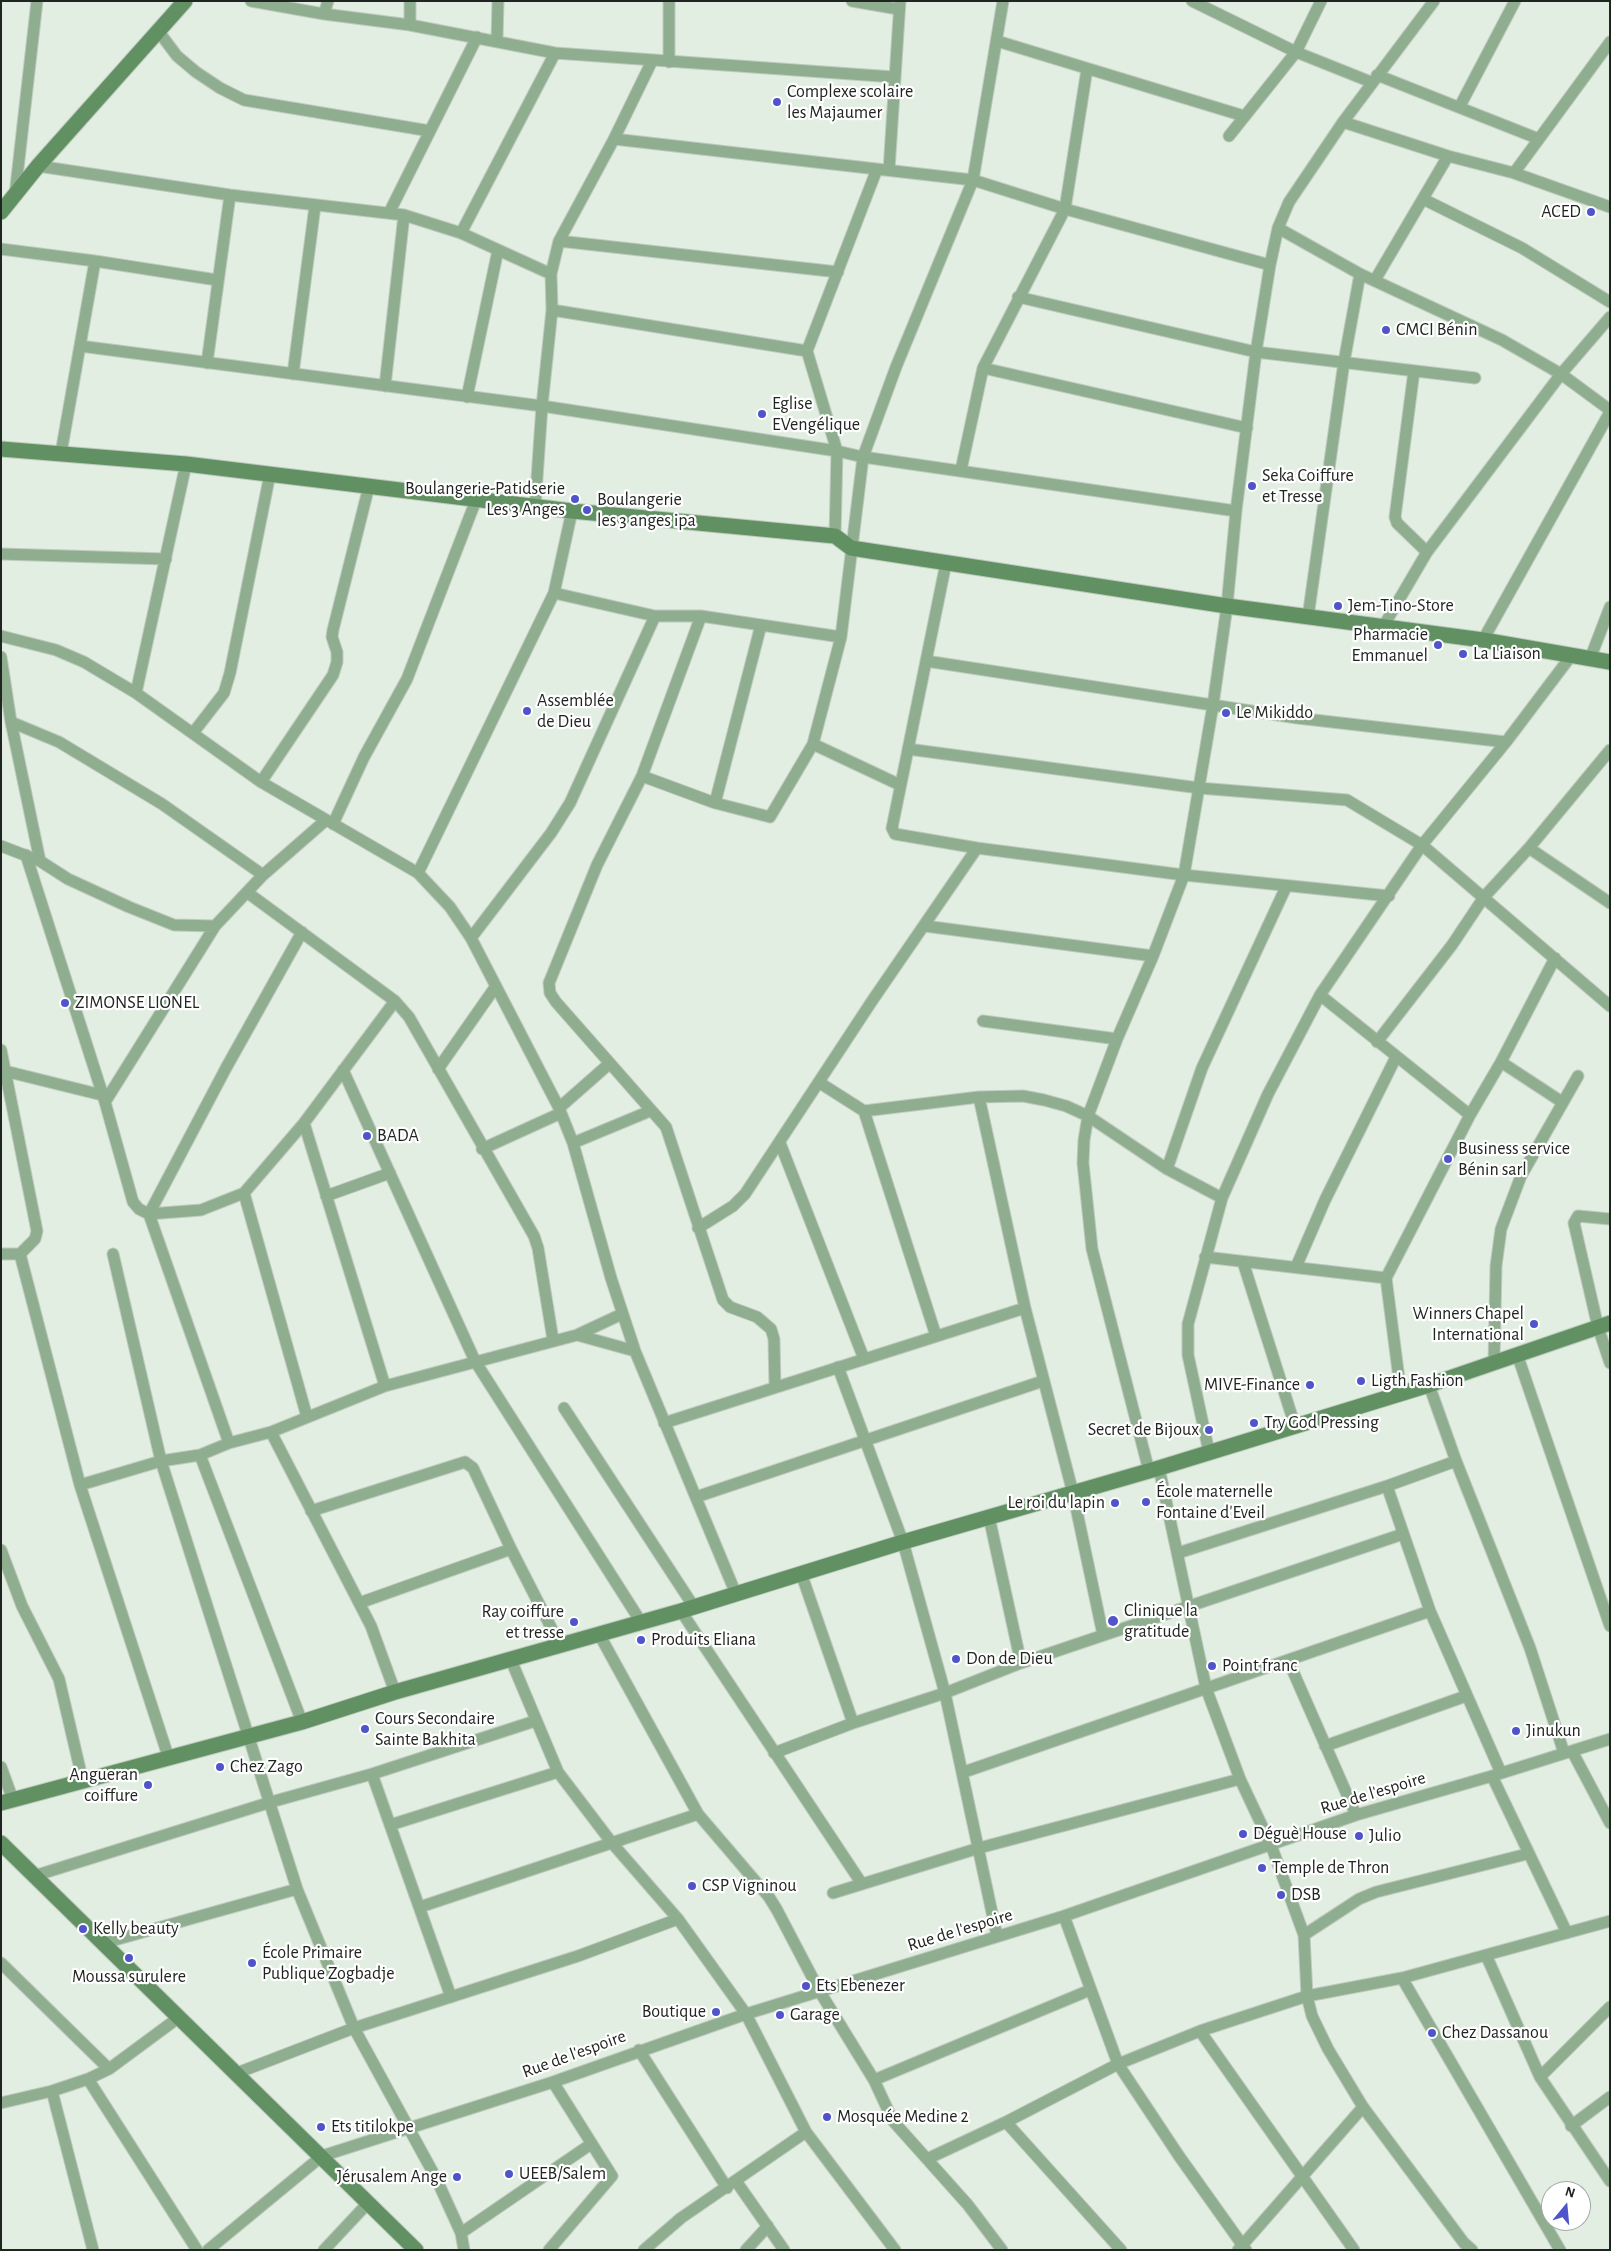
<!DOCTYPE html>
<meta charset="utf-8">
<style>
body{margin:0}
#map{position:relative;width:1611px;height:2251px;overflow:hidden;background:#e2eee2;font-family:"Alegreya Sans",sans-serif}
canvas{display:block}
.frame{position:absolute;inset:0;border:2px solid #212521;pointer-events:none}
.north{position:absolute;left:1541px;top:2181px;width:50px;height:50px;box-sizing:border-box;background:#fff;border:1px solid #a6a8a6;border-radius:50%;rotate:17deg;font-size:14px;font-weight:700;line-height:20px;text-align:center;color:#212521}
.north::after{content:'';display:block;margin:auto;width:18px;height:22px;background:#4f54ca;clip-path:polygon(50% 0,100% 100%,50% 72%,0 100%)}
</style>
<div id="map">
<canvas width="1611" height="2251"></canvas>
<div class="frame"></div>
<div class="north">N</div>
</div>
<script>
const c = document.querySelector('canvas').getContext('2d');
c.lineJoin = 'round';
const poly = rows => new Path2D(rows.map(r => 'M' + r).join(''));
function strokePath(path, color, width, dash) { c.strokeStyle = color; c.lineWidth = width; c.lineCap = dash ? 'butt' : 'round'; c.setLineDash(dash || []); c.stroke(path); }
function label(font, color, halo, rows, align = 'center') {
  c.font = font + ' "Alegreya Sans",sans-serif'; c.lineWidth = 4.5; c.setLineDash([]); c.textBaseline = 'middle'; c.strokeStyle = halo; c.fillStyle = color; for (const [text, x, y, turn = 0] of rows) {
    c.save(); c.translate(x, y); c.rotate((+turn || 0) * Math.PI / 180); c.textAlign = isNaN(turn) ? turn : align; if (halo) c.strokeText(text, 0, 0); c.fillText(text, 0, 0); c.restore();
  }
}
const street = poly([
 [251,1,324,14,410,25,555,53,894,77],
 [410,1,410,25],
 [669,1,669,62],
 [852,1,898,9],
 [1192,1,1296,52,1371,82],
 [324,14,328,1],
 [159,32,177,56,196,72,220,88,244,100,430,131],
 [497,41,498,1],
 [997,41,1244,116],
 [1377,75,1539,139],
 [1460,106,1515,1],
 [1343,122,1448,156,1514,173,1610,207],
 [1229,136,1296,52,1321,1],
 [614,139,973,180,1065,209,1270,265],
 [38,166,230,195,404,215,461,233,551,274],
 [889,170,900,1],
 [1514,173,1610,42],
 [15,195,37,1],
 [1423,199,1522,248,1610,302],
 [389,213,477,37],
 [1278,228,1360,274,1502,340,1561,374,1610,410],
 [461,233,555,53],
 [559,241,838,272],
 [1,249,95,261,217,280],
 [1375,280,1448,156],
 [1018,297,1256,352,1475,378],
 [552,310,807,351],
 [80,346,542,406,837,451,863,457,1236,511],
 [207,363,230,195],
 [983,368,1247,428],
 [1414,371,1395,517,1397,523,1427,552],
 [293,374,315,206],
 [385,386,404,215],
 [467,397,498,250],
 [61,453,95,261],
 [961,470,983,368,1065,209,1087,69],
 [535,507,542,406,552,310,551,274,559,241,614,139,652,61],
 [835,536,837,451,807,351,877,169],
 [1,554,166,559],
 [946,563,892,828,895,834,977,848,1184,875,1389,896],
 [554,593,655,616,701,616,841,637],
 [701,616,642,776,597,865,549,983,550,993,556,1002,666,1127,723,1300,730,1307,757,1317,771,1329,774,1339,775,1387],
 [1308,617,1344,362,1360,274],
 [1383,627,1427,552,1561,374,1610,317],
 [1,636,56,650,84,662,136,693,261,782,418,873,450,907,471,938,559,1108,573,1143,611,1278,635,1351,736,1594],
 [1483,640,1610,412],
 [1,657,11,722,40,861],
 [1590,659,1610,607],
 [926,661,1297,718,1506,742],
 [136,693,186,464],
 [11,722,59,742,162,804,263,875],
 [193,733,224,693,230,673,270,474],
 [813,744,900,785],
 [908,749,1199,788,1347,800,1422,845,1610,1006],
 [642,776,715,803,770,817,813,744,841,637,863,457,896,367,973,180,1003,1],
 [261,782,333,675,337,662,337,652,332,637,333,630,369,486],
 [715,803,761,625],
 [333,824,364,757,407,679,476,500],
 [1,846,40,861,68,879,129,907,174,925,215,926],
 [1529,848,1610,903],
 [26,855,105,1102,133,1202,139,1209,149,1214,229,1443],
 [418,873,554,593,572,511],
 [248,893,395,1001,409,1017,534,1236,538,1248,553,1340],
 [925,926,1153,956],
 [471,938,551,833,570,803,655,616],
 [1320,995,1470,1115],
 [983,1021,1117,1039],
 [1377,1042,1452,945,1484,897,1529,848,1610,750],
 [1,1050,37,1231,35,1239,20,1254,1,1254],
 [1501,1062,1562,1102],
 [438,1069,496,986],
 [1,1070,102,1095],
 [343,1070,475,1361,641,1622],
 [820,1083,864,1111,936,1336],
 [979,1097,1025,1308,1073,1493,1103,1635],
 [105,1102,215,926,263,875,326,820],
 [559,1108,609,1064],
 [864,1111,979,1097,1023,1096,1044,1100,1066,1106,1088,1116,1167,1169,1222,1198],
 [304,1123,385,1386],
 [573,1143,650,1111],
 [780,1143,864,1359],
 [482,1149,561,1113],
 [1167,1169,1202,1068,1286,887],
 [244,1193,307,1417],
 [326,1196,390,1173],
 [149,1214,201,1210,244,1193,304,1123,395,1001],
 [149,1214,226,1068,302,932],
 [1610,1219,1578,1216,1574,1223,1598,1327,1610,1363],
 [698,1228,733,1206,745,1194,872,1001,977,848],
 [20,1254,80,1485,169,1759],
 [113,1254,161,1461,297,1889,354,2028,436,2178,461,2233,464,2250],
 [1205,1257,1386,1278],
 [1243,1262,1295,1426],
 [1296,1267,1325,1200,1396,1057],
 [577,1335,635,1351],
 [1517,1354,1610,1626],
 [1494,1362,1496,1266,1501,1229,1521,1176,1578,1076],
 [838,1367,903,1542,945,1693,997,1936],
 [1429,1385,1456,1461,1530,1648,1564,1753],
 [1401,1394,1386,1278,1470,1115,1501,1062,1555,958],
 [564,1408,694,1607],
 [664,1423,1025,1308],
 [271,1432,371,1626,395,1692],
 [1209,1452,1188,1355,1188,1324,1222,1198,1268,1094,1320,995,1422,845,1506,742,1571,656],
 [200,1455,302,1722],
 [1159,1468,1206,1688,1240,1779,1271,1845,1304,1935,1307,1996,1312,2016,1328,2049,1363,2107,1464,2243,1472,2250],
 [1149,1471,1092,1249,1083,1163,1084,1140,1088,1116,1117,1039,1153,956,1184,875,1213,705,1227,606,1236,511,1256,352,1270,265,1278,228,1289,202,1343,122,1434,1],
 [80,1485,161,1461,200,1455,229,1443,271,1432,385,1386,577,1335,622,1314],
 [1387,1486,1430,1611,1501,1773],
 [696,1497,1043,1381],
 [311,1511,465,1462,473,1468,511,1549,560,1645],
 [989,1517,1021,1663],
 [1,1550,22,1606,59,1679,83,1782],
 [1178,1553,1387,1486,1456,1461],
 [801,1573,853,1723],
 [359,1603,511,1549],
 [681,1611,862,1884],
 [599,1634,698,1814,769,1897,777,1910,820,1992,874,2080,893,2121,968,2205,1002,2250],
 [511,1660,558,1772,612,1843,678,1919,746,2014,806,2132,895,2250],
 [1288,1660,1356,1815],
 [1325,1746,1466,1696],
 [1572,1751,1610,1823],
 [774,1753,853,1723,945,1693,1021,1663,1403,1534],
 [1,1767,13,1800],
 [964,1772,1430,1611],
 [372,1774,451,1997],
 [1492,1776,1567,1933],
 [390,1825,558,1772],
 [34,1876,271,1802,372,1774,535,1721],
 [833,1893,979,1848,1240,1779],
 [420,1907,698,1814],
 [1064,1916,1118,2064,1179,2156,1246,2250],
 [1304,1935,1359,1899,1376,1892,1527,1854],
 [104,1943,297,1889],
 [1486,1955,1540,2077,1610,2181],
 [1,1963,109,2069,88,2079,197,2250],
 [1402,1978,1560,2250],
 [1200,2031,1354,2250],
 [639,2050,727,2188],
 [109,2069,178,2018],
 [237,2073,354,2028,578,1956,678,1919],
 [1540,2077,1610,2007],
 [874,2080,1090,1990],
 [52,2091,93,2250],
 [1,2103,52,2091,88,2079],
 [1006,2122,1121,2250],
 [1571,2126,1610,2097],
 [927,2159,1006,2122,1118,2064,1200,2031,1307,1996,1402,1978,1610,1921],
 [736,2181,784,2250],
 [461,2233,591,2144],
 [208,2250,322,2156,553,2082,746,2014,1064,1916,1356,1815,1492,1776,1610,1739],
 [324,2250,368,2203],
 [549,2250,612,2176,553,2082],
 [644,2250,681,2218,806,2132],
 [746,2250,768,2226],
 [1238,2250,1363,2107]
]);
const secondary = poly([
 [1,212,38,166,185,1],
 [1,449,186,464,572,511,835,536,851,548,1227,606,1483,640,1610,662],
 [1,1803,302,1722,395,1692,681,1611,903,1542,1159,1468,1429,1385,1610,1323],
 [1,1843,416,2250]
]);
strokePath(street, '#bfcabf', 13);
strokePath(secondary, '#bfcabf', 17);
strokePath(street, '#8fae8f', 11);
strokePath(secondary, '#619163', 15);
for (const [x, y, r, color] of [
 [777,102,5,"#4f54ca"],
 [1591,212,5,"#4f54ca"],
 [1386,330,5,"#4f54ca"],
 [762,414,5,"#4f54ca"],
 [1252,486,5,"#4f54ca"],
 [575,499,5,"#4f54ca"],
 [587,510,5,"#4f54ca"],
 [1338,606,5,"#4f54ca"],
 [1438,645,5,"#4f54ca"],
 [1463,654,5,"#4f54ca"],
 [527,711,5,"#4f54ca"],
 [1226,713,5,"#4f54ca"],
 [65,1003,5,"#4f54ca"],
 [367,1136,5,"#4f54ca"],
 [1448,1159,5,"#4f54ca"],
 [1534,1324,5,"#4f54ca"],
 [1361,1381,5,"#4f54ca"],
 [1310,1385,5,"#4f54ca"],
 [1254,1423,5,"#4f54ca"],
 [1209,1430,5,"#4f54ca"],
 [1146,1502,5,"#4f54ca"],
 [1115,1503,5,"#4f54ca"],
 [1113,1621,6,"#4f54ca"],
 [574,1622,5,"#4f54ca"],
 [641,1640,5,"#4f54ca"],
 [956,1659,5,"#4f54ca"],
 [1212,1666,5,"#4f54ca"],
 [365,1729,5,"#4f54ca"],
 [1516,1731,5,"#4f54ca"],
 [220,1767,5,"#4f54ca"],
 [148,1785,5,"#4f54ca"],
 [1243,1834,5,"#4f54ca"],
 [1359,1836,5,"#4f54ca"],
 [1262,1868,5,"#4f54ca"],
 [692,1886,5,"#4f54ca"],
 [1281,1895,5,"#4f54ca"],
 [83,1929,5,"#4f54ca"],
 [129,1958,5,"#4f54ca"],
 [252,1963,5,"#4f54ca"],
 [806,1986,5,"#4f54ca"],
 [716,2012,5,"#4f54ca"],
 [780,2015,5,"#4f54ca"],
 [1432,2033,5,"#4f54ca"],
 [827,2117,5,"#4f54ca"],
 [321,2127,5,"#4f54ca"],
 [509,2174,5,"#4f54ca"],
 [457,2177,5,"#4f54ca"]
]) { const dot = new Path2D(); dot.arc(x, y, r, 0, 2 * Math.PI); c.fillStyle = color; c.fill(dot); strokePath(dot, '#fff', 2); }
label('18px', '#212521', '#fff', [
 ["Complexe scolaire",787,92],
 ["les Majaumer",787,113],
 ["ACED",1581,212,"right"],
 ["CMCI Bénin",1396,330],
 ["Eglise",772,404],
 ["EVengélique",772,425],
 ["Seka Coiffure",1262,476],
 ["et Tresse",1262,497],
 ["Boulangerie-Patidserie",565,489,"right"],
 ["Les 3 Anges",565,510,"right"],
 ["Boulangerie",597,500],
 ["les 3 anges ipa",597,521],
 ["Jem-Tino-Store",1348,606],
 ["Pharmacie",1428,635,"right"],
 ["Emmanuel",1428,656,"right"],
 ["La Liaison",1473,654],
 ["Assemblée",537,701],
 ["de Dieu",537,722],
 ["Le Mikiddo",1236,713],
 ["ZIMONSE LIONEL",75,1003],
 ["BADA",377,1136],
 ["Business service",1458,1149],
 ["Bénin sarl",1458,1170],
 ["Winners Chapel",1524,1314,"right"],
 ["International",1524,1335,"right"],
 ["Ligth Fashion",1371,1381],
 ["MIVE-Finance",1300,1385,"right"],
 ["Try God Pressing",1264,1423],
 ["Secret de Bijoux",1199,1430,"right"],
 ["École maternelle",1156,1492],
 ["Fontaine d'Eveil",1156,1513],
 ["Le roi du lapin",1105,1503,"right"],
 ["Clinique la",1124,1611],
 ["gratitude",1124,1632],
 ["Ray coiffure",564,1612,"right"],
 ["et tresse",564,1633,"right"],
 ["Produits Eliana",651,1640],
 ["Don de Dieu",966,1659],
 ["Point franc",1222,1666],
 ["Cours Secondaire",375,1719],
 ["Sainte Bakhita",375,1740],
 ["Jinukun",1526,1731],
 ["Chez Zago",230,1767],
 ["Angueran",138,1775,"right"],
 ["coiffure",138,1796,"right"],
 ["Déguè House",1253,1834],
 ["Julio",1369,1836],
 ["Temple de Thron",1272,1868],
 ["CSP Vigninou",702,1886],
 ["DSB",1291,1895],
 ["Kelly beauty",93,1929],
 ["École Primaire",262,1953],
 ["Publique Zogbadje",262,1974],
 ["Moussa surulere",129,1977,"center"],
 ["Ets Ebenezer",816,1986],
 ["Boutique",706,2012,"right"],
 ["Garage",790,2015],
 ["Chez Dassanou",1442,2033],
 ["Mosquée Medine 2",837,2117],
 ["Ets titilokpe",331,2127],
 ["UEEB/Salem",519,2174],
 ["Jérusalem Ange",447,2177,"right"]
], 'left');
label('18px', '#212521', '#fff', [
 ["Rue de l'espoire",1373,1793,-17],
 ["Rue de l'espoire",960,1930,-17],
 ["Rue de l'espoire",574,2054,-20]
]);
</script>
